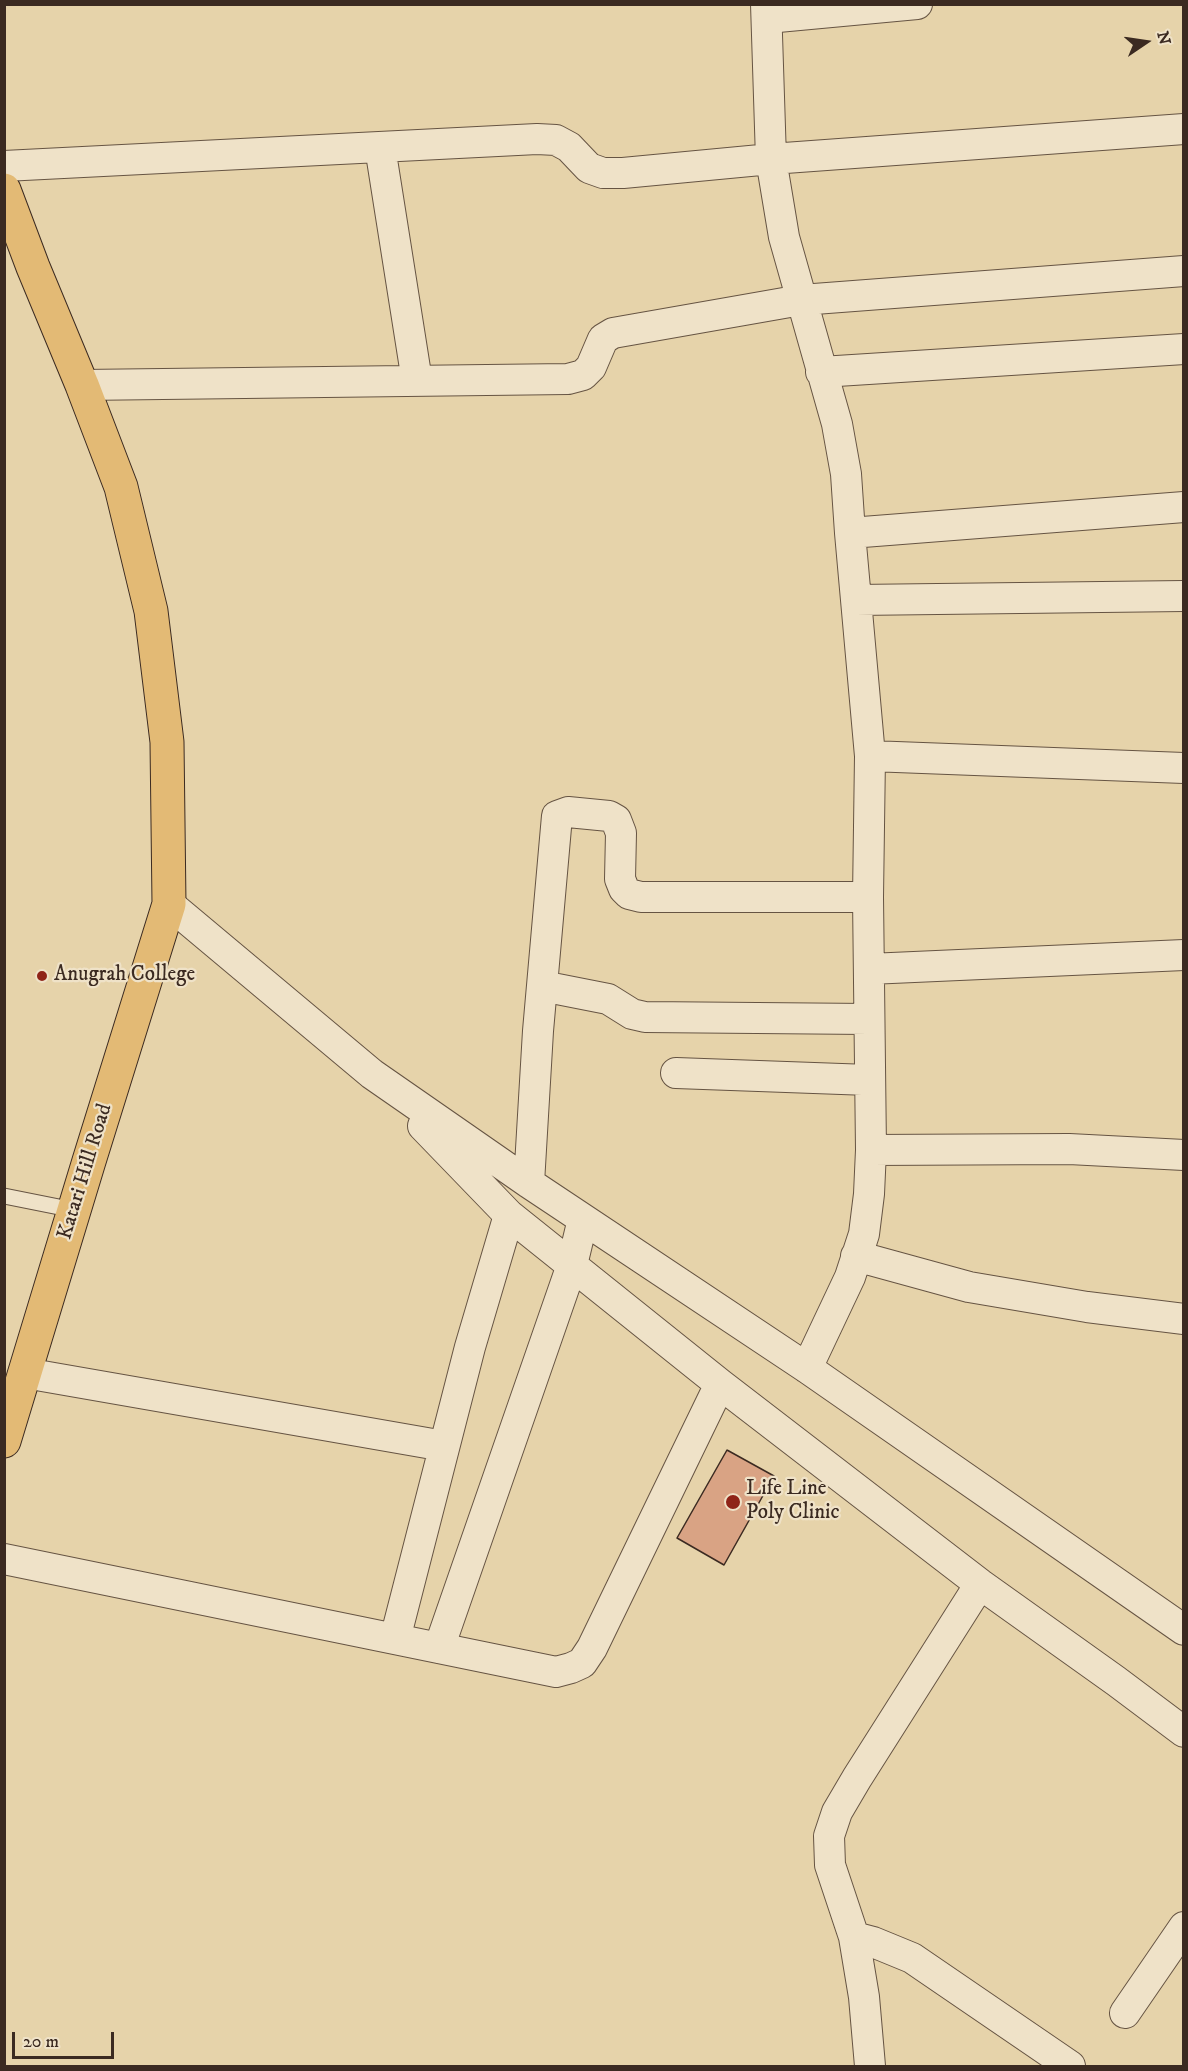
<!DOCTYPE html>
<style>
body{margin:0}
#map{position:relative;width:1188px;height:2071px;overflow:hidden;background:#e6d3aa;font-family:"IM FELL DW Pica",serif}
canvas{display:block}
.frame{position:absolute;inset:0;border:6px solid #3b2a21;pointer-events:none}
.north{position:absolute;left:1116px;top:12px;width:60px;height:60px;-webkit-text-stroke:4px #efe2c8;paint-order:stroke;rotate:77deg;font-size:16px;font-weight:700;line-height:24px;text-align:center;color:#3b2a21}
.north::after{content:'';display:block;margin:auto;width:21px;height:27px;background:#3b2a21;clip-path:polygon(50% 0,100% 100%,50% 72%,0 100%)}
.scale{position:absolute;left:12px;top:2032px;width:102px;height:27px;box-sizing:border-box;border:3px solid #3b2a21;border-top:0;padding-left:8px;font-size:18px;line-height:21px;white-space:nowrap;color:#3b2a21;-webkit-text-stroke:4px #efe2c8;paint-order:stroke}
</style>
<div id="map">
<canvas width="1188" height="2071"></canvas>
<div class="frame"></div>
<div class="north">N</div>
<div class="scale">20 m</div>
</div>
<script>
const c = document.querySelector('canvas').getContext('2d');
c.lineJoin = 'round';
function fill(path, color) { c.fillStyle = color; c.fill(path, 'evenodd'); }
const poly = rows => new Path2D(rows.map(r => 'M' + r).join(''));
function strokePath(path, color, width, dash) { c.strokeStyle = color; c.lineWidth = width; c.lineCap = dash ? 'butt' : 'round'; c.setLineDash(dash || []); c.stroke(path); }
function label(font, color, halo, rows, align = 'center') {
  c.font = font + ' "IM FELL DW Pica",serif'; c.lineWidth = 4.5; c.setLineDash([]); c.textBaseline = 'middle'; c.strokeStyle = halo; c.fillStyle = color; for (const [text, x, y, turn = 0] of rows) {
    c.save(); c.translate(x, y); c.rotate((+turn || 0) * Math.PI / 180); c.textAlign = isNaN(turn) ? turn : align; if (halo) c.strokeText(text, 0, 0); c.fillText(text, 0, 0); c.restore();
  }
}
const building = poly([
 [727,1450,774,1476,724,1565,677,1538,727,1450]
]);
fill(building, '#d9a384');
strokePath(building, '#3b2a21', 1.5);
const service = poly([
 [4,1196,74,1210]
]);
const minor = poly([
 [766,4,771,159,784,237,837,424,846,474,850,533,870,756,868,897,871,1150,869,1194,864,1234,850,1277,807,1368],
 [767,18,917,4],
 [380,147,417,381],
 [4,166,537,139,556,140,569,147,589,168,603,173,623,173,771,159,1184,129],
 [821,372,1184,349],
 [82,385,568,379,583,375,591,367,603,339,613,333,801,300,1184,271],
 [850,533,1184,507],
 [856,600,1184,596],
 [870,756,1184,768],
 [169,904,372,1074,529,1183,807,1368,1184,1630],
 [869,969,1184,955],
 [542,986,608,999,632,1014,645,1017,868,1019],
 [676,1073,869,1080],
 [423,1126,509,1215,720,1384,980,1584,1116,1681,1184,1732],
 [871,1150,1069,1149,1184,1155],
 [529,1183,538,1031,557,816,568,812,609,816,616,820,621,833,620,879,624,889,629,894,641,897,868,897],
 [856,1256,969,1287,1087,1307,1184,1319],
 [25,1373,444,1446],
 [4,1559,556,1672,571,1668,582,1663,592,1648,720,1384],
 [395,1639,470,1347,509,1215],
 [439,1648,572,1265,583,1219],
 [854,1937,873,1942,912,1958,1070,2066],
 [1125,2013,1184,1927],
 [870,2066,864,1997,854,1937,830,1865,829,1836,837,1812,857,1778,980,1584]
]);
const primary = poly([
 [4,190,33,267,82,385,121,487,151,611,167,742,169,904,89,1161,4,1441]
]);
strokePath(service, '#665443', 17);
strokePath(minor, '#665443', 32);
strokePath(primary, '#3b2a21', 35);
strokePath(service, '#efe2c8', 15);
strokePath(minor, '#efe2c8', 30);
strokePath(primary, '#e3ba75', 33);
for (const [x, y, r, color] of [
 [42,976,6,"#8f2418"],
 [733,1502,8,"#8f2418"]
]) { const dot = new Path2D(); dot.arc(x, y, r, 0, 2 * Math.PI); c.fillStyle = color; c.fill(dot); strokePath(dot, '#efe2c8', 2); }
label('21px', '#3b2a21', '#efe2c8', [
 ["Anugrah College",54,976],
 ["Life Line",746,1490],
 ["Poly Clinic",746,1514]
], 'left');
label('21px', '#3b2a21', '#efe2c8', [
 ["Katari Hill Road",86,1172,-73]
]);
</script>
